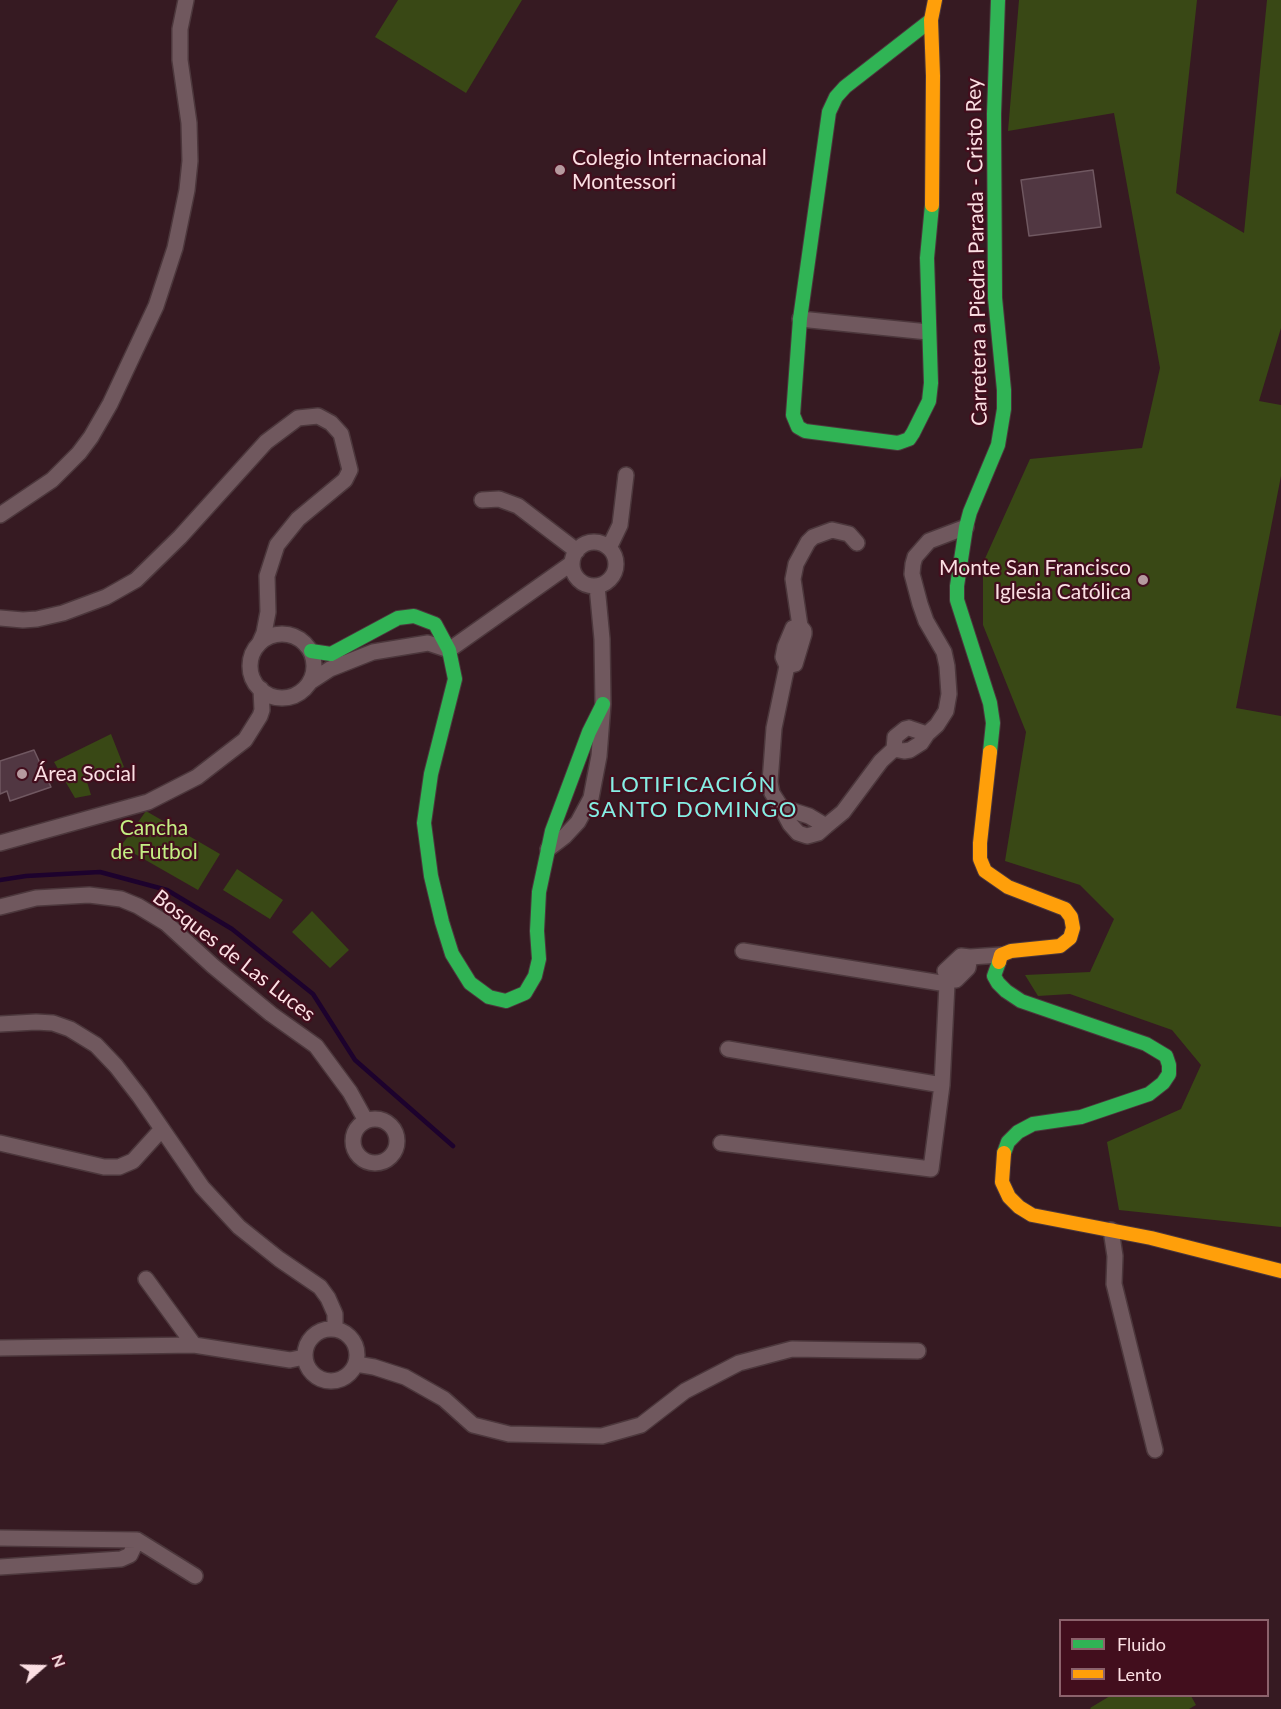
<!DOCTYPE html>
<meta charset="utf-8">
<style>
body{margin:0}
#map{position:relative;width:1281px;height:1709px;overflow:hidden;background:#361a22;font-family:Lato,sans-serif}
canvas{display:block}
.legend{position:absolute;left:1059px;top:1619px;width:210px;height:78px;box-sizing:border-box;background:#420e1d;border:2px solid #8c626c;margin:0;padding:8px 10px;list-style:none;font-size:18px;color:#fbdfe3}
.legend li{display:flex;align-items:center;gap:12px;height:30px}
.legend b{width:30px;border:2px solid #8c626c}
.north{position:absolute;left:12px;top:1637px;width:60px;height:60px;-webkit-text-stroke:4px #420e1d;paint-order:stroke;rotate:70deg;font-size:16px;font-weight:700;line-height:24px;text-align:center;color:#fbdfe3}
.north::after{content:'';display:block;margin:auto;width:21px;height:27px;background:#fbdfe3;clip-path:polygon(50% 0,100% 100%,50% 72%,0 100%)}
</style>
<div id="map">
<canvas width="1281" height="1709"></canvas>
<ul class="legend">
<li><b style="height:8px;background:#30b455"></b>Fluido</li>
<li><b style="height:8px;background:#ff9f0a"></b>Lento</li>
</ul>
<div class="north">N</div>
</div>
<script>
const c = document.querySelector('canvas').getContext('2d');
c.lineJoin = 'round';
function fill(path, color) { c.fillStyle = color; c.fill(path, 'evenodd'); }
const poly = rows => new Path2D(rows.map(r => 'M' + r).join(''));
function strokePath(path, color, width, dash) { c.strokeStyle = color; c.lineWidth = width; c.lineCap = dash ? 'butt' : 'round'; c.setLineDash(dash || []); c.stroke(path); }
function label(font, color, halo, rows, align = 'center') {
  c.font = font + ' Lato,sans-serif'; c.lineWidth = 4.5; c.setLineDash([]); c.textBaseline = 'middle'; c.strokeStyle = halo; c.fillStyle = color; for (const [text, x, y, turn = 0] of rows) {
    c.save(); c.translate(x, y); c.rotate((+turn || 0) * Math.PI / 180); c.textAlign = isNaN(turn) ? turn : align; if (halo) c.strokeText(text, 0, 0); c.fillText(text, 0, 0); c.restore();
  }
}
fill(poly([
 [398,0,522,0,466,93,375,37],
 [1019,0,1197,0,1176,193,1244,233,1267,0,1281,0,1281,328,1259,401,1281,405,1281,476,1236,708,1281,716,1281,1227,1119,1210,1107,1142,1181,1109,1201,1065,1172,1030,1070,994,1038,996,1025,975,1090,972,1114,919,1080,885,1005,861,1026,732,983,625,983,563,1030,459,1142,448,1160,368,1114,113,1008,131],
 [111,734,124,767,87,782,91,795,75,798,54,762],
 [146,811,220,854,198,890,121,846],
 [237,869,283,900,270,919,223,890],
 [312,911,349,950,330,968,292,932],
 [1110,1696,1191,1696,1196,1705,1189,1709,1091,1709,1090,1708]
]), '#394815');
strokePath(poly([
 [0,880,26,876,100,872,167,890,232,929,313,994,355,1060,453,1146]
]), '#1d022d', 4.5);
const building = poly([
 [1093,170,1101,227,1029,236,1021,180,1093,170],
 [34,750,51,787,10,801,7,791,0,794,0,761,34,750]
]);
fill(building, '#513742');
strokePath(building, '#705861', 1.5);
const street = poly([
 [800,319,928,332],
 [482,500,499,499,518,506,577,551],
 [0,515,52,480,79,453,91,437,110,404,156,306,175,248,187,190,190,161,189,123,180,60,180,29,186,0],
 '572 564a22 22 0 1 1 44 0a22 22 0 1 1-44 0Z',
 [609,548,620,525,626,475],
 [0,618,23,620,37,619,63,613,106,597,136,580,180,537,266,442,298,418,318,416,331,423,341,434,350,470,345,480,298,519,277,545,267,576,268,612,264,633,260,642],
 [800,626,793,628,785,647,783,657,787,666,795,664,804,634,804,631,800,626,793,579,796,564,808,542,813,537,832,530,849,534,857,543],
 '250 666a32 32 0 1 1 64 0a32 32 0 1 1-64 0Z',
 [310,682,330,669,373,652,428,643,449,650,572,563],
 [909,728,927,734,921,743,910,750,904,751,894,749,895,737,905,729,909,728],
 [927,734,937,725,946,711,949,694,947,666,944,652,926,621,920,604,912,574,913,564,915,557,929,541,966,527],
 [781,807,772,793,770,782,774,728,787,666],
 [781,807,809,816,826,826,818,833,807,836,798,833,790,824,781,807],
 [826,826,843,812,881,761,894,749],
 [0,843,148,802,197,777,245,740,260,716,262,710,261,689],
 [548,849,565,836,578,822,591,798,599,756,603,704,602,639,597,586],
 [0,907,36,898,89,895,121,899,138,906,166,923,213,966,271,1014,316,1046,350,1092,366,1121],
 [743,951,947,984],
 [950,979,945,971,961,956,970,957,1001,955],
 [0,1024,36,1022,53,1023,70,1029,96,1045,116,1066,140,1097,202,1187,239,1227,279,1259,320,1287,328,1298,335,1314,335,1329],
 [728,1049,942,1085],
 '353 1141a22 22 0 1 1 44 0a22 22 0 1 1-44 0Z',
 [0,1143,104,1167,119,1167,133,1161,162,1129],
 [721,1143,931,1169,942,1085,947,984,950,979,956,980,968,968,970,957],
 [1111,1230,1115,1256,1114,1284,1155,1450],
 [146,1279,194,1345],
 '305 1355a26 26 0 1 1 52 0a26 26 0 1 1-52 0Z',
 [0,1348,194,1345,290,1360,304,1357],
 [356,1364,374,1367,405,1377,444,1399,473,1425,509,1434,602,1436,641,1425,685,1391,739,1363,792,1349,918,1351],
 [0,1538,137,1540,130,1555,121,1559,0,1567],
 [137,1540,195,1576]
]);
const fast = poly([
 [931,20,845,87,836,97,829,112,800,319,793,415,798,427,805,431,898,443,909,439,913,433,929,401,931,383,927,258,932,205],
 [311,651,331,654,398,618,414,616,435,624,449,650,455,679,431,774,424,823,431,876,442,922,452,954,470,983,489,997,506,1001,525,993,535,976,539,959,537,931,539,892,552,831,589,732,603,704],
 [990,752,993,723,990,703,957,600,957,586,966,527,970,512,998,445,1004,409,1004,390,995,298,994,114,998,0],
 [999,962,994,976,998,983,1006,991,1021,1001,1146,1044,1166,1056,1169,1065,1169,1074,1163,1083,1149,1094,1081,1117,1033,1124,1018,1132,1008,1142,1004,1153]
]);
const slow = poly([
 [932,205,933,76,931,20,935,0],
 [990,752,980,843,980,859,985,871,1008,887,1065,909,1071,917,1073,928,1070,938,1060,946,1011,951,1001,955,999,962],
 [1004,1153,1002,1182,1009,1197,1019,1207,1032,1215,1151,1238,1281,1271]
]);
strokePath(street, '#4c373c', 18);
strokePath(fast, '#4c373c', 16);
strokePath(slow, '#4c373c', 16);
strokePath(street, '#70585e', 15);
strokePath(fast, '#30b455', 14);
strokePath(slow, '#ff9f0a', 14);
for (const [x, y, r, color] of [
 [560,170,6,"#b69a9f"],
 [1143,580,6,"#b69a9f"],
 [22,774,6,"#b69a9f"]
]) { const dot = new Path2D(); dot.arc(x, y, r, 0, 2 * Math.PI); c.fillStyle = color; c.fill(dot); strokePath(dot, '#420e1d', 2); }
label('21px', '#fbdfe3', '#420e1d', [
 ["Colegio Internacional",572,158],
 ["Montessori",572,182],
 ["Monte San Francisco",1131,568,"right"],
 ["Iglesia Católica",1131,592,"right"],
 ["Área Social",34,774]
], 'left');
label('21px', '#fbdfe3', '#420e1d', [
 ["Carretera a Piedra Parada - Cristo Rey",977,252,-91],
 ["Bosques de Las Luces",234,956,38]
]);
label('21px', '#c4ef84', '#420e1d', [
 ["Cancha",154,828],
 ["de Futbol",154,852]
]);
c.letterSpacing = '1.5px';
label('22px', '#85eee4', '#420e1d', [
 ["LOTIFICACIÓN",693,785],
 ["SANTO DOMINGO",693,810]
]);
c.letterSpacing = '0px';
</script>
